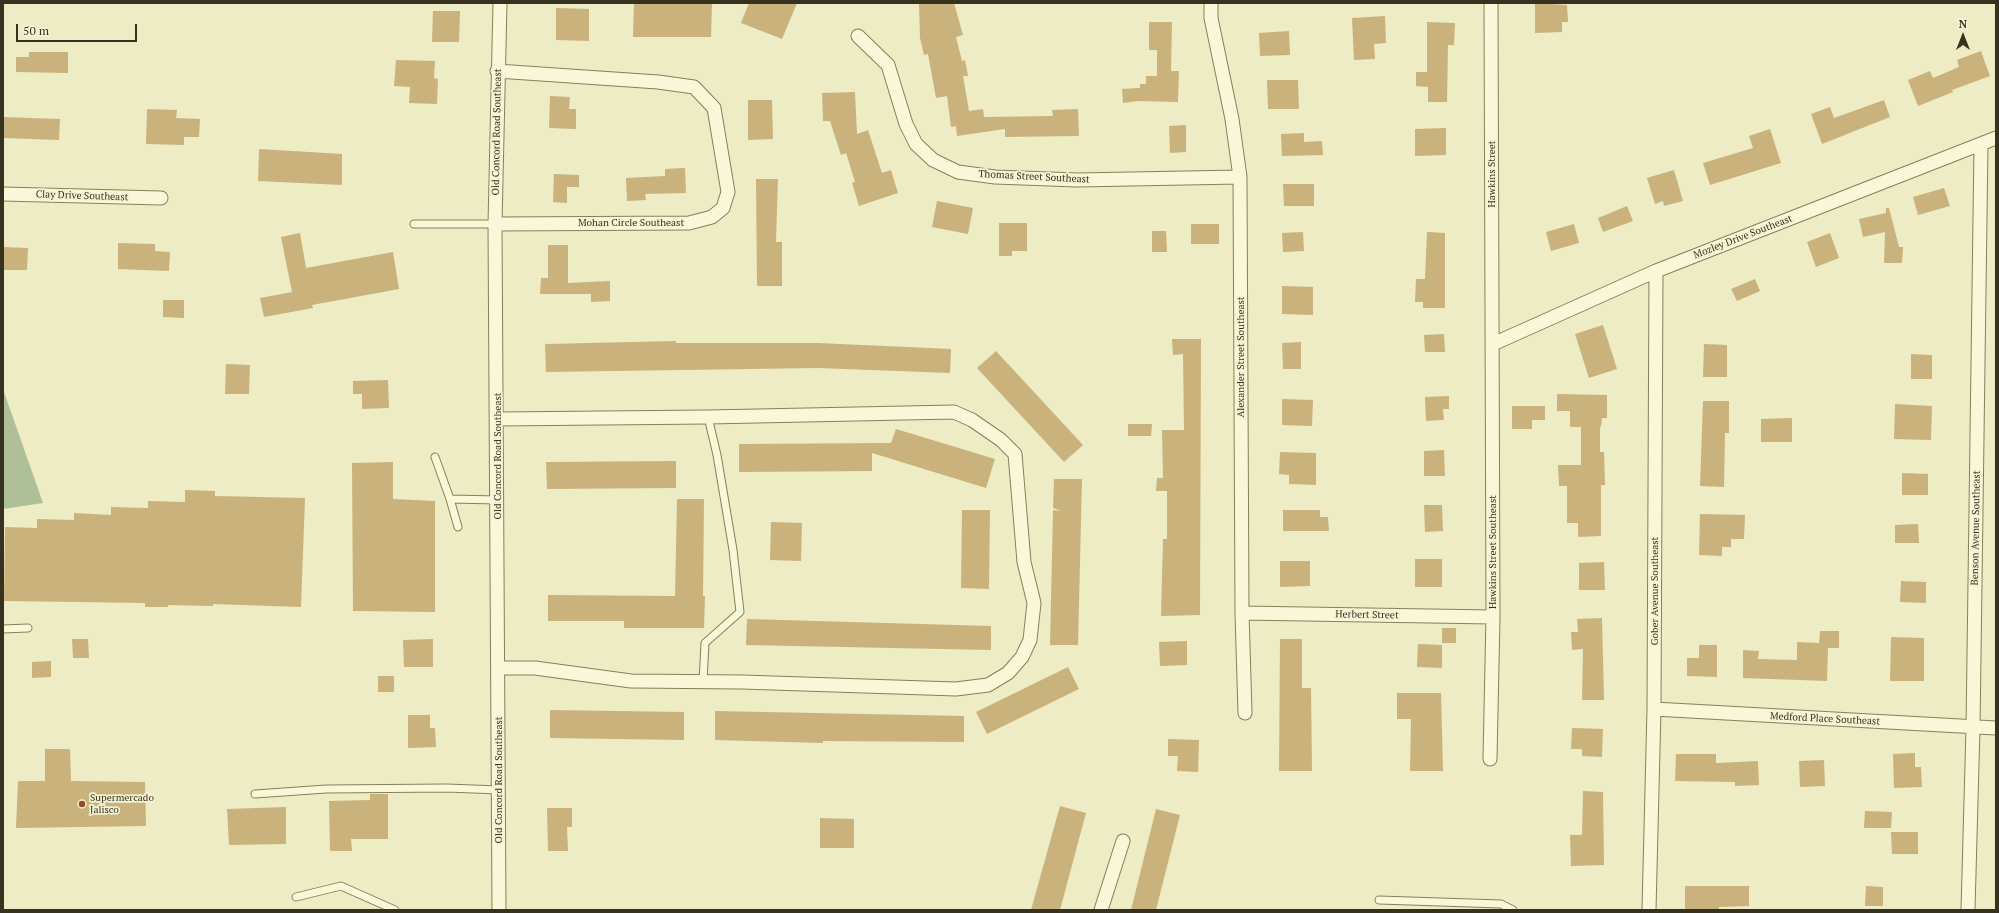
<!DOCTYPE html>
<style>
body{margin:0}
#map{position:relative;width:1999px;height:913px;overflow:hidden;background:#edecc5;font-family:"PT Serif",serif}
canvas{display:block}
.frame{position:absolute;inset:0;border:4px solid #37321f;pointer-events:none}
.north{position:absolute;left:1943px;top:16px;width:40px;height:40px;-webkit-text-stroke:3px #f4f4d4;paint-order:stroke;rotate:0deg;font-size:11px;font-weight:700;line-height:16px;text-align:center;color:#37321f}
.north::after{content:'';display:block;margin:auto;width:14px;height:18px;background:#37321f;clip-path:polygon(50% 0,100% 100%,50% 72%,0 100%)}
.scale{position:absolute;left:16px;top:24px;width:121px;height:18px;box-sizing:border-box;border:2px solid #37321f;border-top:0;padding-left:5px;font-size:12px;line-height:14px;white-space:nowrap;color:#37321f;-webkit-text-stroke:3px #f4f4d4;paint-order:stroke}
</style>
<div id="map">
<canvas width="1999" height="913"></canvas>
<div class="frame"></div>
<div class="north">N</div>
<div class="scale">50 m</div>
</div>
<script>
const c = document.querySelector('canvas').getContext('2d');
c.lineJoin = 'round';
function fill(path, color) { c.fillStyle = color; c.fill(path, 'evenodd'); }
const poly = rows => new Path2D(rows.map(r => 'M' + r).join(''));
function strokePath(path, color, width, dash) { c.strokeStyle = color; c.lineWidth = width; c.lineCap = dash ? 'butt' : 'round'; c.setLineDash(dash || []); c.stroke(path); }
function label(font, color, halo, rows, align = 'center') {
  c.font = font + ' "PT Serif",serif'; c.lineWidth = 3.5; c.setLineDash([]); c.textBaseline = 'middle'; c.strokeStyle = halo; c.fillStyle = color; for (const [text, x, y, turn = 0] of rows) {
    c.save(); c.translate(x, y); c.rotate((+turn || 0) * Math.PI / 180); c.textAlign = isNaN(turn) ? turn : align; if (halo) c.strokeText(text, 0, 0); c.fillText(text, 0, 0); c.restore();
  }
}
fill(poly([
 [3,389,43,503,3,509]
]), '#afc098');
fill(poly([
 [634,3,712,4,711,37,633,37],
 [749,3,797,3,782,39,741,23],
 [919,3,954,3,963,35,956,37,962,61,965,60,968,76,963,76,969,111,983,109,984,117,1053,116,1052,110,1078,109,1079,136,1005,137,1005,129,957,136,956,126,951,127,947,96,936,98,928,54,924,55,920,38],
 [1535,3,1567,5,1568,22,1562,22,1562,32,1535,33],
 [556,8,589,9,589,41,556,40],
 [433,11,460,11,459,42,432,42],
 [1385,16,1386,43,1374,44,1375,59,1354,60,1352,18],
 [1149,22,1172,22,1171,71,1179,71,1178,102,1138,101,1123,103,1122,89,1140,88,1140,84,1146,84,1146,76,1157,76,1157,50,1149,50],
 [1427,22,1455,23,1454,45,1448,45,1447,102,1428,102,1428,87,1416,86,1416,72,1427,72],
 [1289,31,1290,55,1260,56,1259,33],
 [1981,51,1990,76,1952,90,1953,92,1918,106,1908,80,1930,71,1933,78,1959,67,1957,60],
 [29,52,68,52,68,73,16,72,16,57,29,57],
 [396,60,435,61,434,78,438,79,437,104,409,103,410,87,394,86],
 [1267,80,1298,80,1299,109,1268,109],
 [855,92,857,134,868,130,882,173,891,170,898,193,859,206,852,183,855,182,846,153,841,155,830,121,823,121,822,93],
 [550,96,570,97,569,109,576,109,576,129,549,128],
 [748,100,772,100,773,139,748,140],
 [1884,100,1890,117,1822,144,1811,114,1830,107,1834,118],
 [147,109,177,110,176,118,200,119,199,137,184,137,184,145,146,144],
 [3,117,60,119,59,140,3,138],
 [1186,125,1186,152,1170,153,1169,126],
 [1446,128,1446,155,1415,156,1415,129],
 [1770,129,1781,163,1710,185,1703,163,1753,148,1749,136],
 [1304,133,1304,142,1322,141,1323,155,1282,156,1281,134],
 [259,149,342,154,342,185,258,181],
 [685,168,686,193,645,194,646,200,627,201,626,178,665,176,665,169],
 [1674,170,1683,201,1664,206,1663,201,1655,204,1647,178],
 [554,174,579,175,579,187,567,187,567,203,553,202],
 [756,179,778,179,776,242,782,242,782,286,757,286],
 [1283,184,1314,184,1314,206,1284,206],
 [1944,188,1950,206,1918,215,1913,197],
 [937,201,973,208,968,234,932,227],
 [1627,206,1633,221,1603,232,1598,218],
 [1886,208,1889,208,1899,247,1903,247,1902,263,1884,263,1885,232,1863,237,1859,219,1886,213],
 [999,223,1027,223,1027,251,1012,251,1012,256,999,256],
 [1191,224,1219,224,1219,244,1191,244],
 [1574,224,1579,243,1551,251,1546,232],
 [1152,231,1166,231,1167,252,1152,252],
 [1303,232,1304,251,1283,252,1282,233],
 [1427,232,1445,233,1445,308,1423,308,1423,302,1415,302,1416,279,1425,279],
 [300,233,306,268,393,252,399,289,312,305,313,308,264,317,260,298,292,292,281,237],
 [1830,233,1839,258,1816,267,1807,242],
 [118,243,155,244,155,251,170,252,169,271,118,269],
 [548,245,568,245,568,283,610,281,610,301,591,302,591,294,540,294,541,278,548,278],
 [3,247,28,248,27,270,3,270],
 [1755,279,1760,291,1737,301,1731,289],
 [1282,286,1313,287,1313,315,1282,314],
 [163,300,184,300,184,318,163,317],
 [1603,325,1617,369,1589,378,1575,334],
 [1444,334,1445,352,1425,352,1424,335],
 [1172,339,1201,339,1200,615,1161,616,1163,539,1167,539,1167,491,1156,491,1157,478,1163,478,1162,430,1184,430,1183,354,1173,355],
 [676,341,676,343,818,343,951,349,950,373,818,368,546,372,545,344],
 [1301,342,1301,369,1283,369,1282,343],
 [1704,344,1727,345,1727,377,1703,377],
 [996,351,1083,445,1064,462,977,368],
 [1911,354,1932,355,1932,379,1911,379],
 [226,364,250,365,249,394,225,394],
 [388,380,389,408,362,409,362,394,353,394,353,381],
 [1557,394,1607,395,1607,418,1602,418,1601,427,1600,427,1600,452,1604,452,1605,485,1601,485,1601,536,1578,537,1578,523,1567,523,1567,486,1559,486,1558,465,1581,465,1581,427,1570,427,1570,411,1557,411],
 [1449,396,1449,409,1443,409,1444,420,1426,421,1425,397],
 [1282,399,1313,400,1312,426,1282,425],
 [1703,401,1729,401,1729,433,1725,433,1724,487,1700,486],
 [1895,404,1932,406,1931,440,1894,439],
 [1512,406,1545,406,1545,420,1532,420,1532,429,1512,429],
 [1792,418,1792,442,1761,442,1761,419],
 [1128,424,1152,424,1151,436,1128,436],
 [896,429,995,459,986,488,872,453,872,471,739,472,739,444,891,443],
 [1444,450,1445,476,1424,476,1424,451],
 [1280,452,1316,453,1316,485,1289,484,1289,475,1279,474],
 [676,461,676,488,547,489,546,462],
 [393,462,393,499,435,501,435,612,353,611,352,463],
 [1902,473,1928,474,1928,495,1902,495],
 [1054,479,1082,479,1078,645,1050,645,1053,510,1061,511,1053,508],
 [185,490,215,491,215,496,305,498,301,607,213,604,213,606,168,605,168,607,145,607,145,603,4,601,5,527,37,528,37,519,74,520,74,513,111,515,111,507,148,508,148,501,185,502],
 [677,499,704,499,703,596,705,596,704,628,624,628,624,621,548,621,548,595,675,596],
 [1424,505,1442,505,1443,531,1425,532],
 [962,510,990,510,989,589,961,588],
 [1283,510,1320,510,1320,517,1328,517,1329,531,1283,531],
 [1700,514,1745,515,1744,539,1731,539,1731,547,1722,547,1722,556,1699,555],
 [771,522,802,523,801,561,770,560],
 [1918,524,1919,543,1895,543,1895,525],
 [1415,559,1442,559,1442,587,1415,587],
 [1280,561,1310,561,1310,586,1280,587],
 [1604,562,1605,590,1579,590,1579,563],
 [1901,581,1926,582,1926,603,1900,602],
 [1602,618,1604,700,1582,700,1583,649,1572,650,1571,632,1578,632,1577,619],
 [747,619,991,626,991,650,746,645],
 [1442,628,1456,628,1456,643,1442,643],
 [1820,631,1839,631,1839,648,1828,648,1827,681,1743,678,1743,650,1759,651,1758,659,1797,660,1797,642,1819,643],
 [1891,637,1924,638,1924,681,1890,681],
 [72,639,88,639,89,658,73,658],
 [433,639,433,667,404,667,403,640],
 [1280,639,1302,639,1302,688,1311,688,1312,771,1279,771],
 [1187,641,1187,665,1160,666,1159,642],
 [1418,644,1442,645,1442,668,1417,667],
 [1699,645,1717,645,1717,677,1687,676,1687,658,1699,658],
 [51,661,51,677,32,678,32,662],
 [1068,667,1079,689,987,734,976,712],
 [378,676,394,676,394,692,378,692],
 [1397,693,1441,693,1443,771,1410,771,1411,719,1397,719],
 [550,710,684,712,684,740,550,738],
 [715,711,964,716,964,742,823,741,823,743,715,740],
 [408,715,430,715,430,728,435,728,436,747,408,748],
 [1572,728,1603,729,1602,757,1582,756,1582,749,1571,749],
 [1168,739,1199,740,1198,772,1177,771,1178,756,1168,756],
 [45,749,70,749,71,781,145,782,146,826,16,828,18,781,45,781],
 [1915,753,1915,767,1921,767,1922,787,1894,788,1893,754],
 [1676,754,1716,754,1716,763,1758,761,1759,785,1735,786,1735,782,1675,781],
 [1824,760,1825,786,1800,787,1799,761],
 [1583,791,1603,792,1604,865,1571,866,1570,835,1582,835],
 [370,794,388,794,388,839,351,839,352,851,330,851,329,801,370,800],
 [1060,806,1086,813,1060,910,1031,910],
 [286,807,286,844,229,845,227,809],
 [547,808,572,808,572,827,567,827,568,851,548,851],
 [1156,809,1180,815,1156,910,1131,910],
 [1865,811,1892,812,1891,828,1864,828],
 [820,818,854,819,854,848,820,848],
 [1891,832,1918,832,1918,854,1892,854],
 [1685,886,1749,886,1749,906,1719,907,1719,910,1685,910],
 [1866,886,1883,887,1883,906,1865,906]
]), '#cab27c');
const lane = poly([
 [414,224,495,224],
 [435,457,450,499,498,500],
 [450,499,458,527],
 [3,629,28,628],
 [703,682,705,643,740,612,733,550,717,455,708,417],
 [255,794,326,789,447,788,499,790],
 [296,897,341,886,395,910],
 [1379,900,1501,904,1513,910]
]);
const street = poly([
 [1211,3,1211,18,1232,119,1240,177,1242,613,1245,713],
 [858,36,888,65,906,124,916,144,933,160,958,172,995,177,1077,180,1240,177],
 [3,194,161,198],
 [495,224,689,223,712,217,723,208,728,192,714,108,694,87,658,82,497,71],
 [1493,344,1656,271,1996,138],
 [497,419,708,417,954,412,972,420,1001,440,1015,454,1024,562,1034,603,1030,640,1022,657,1008,673,988,685,956,689,742,682,631,681,535,668,499,668],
 [1242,613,1493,617],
 [1654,709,1996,728],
 [1490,759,1493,617,1491,3],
 [499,910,495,224,500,3],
 [1101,910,1123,841],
 [1649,910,1654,709,1656,271],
 [1968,910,1973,728,1981,145]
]);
strokePath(lane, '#877f5b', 9);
strokePath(street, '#877f5b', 15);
strokePath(lane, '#f8f7d8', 7);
strokePath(street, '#f8f7d8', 13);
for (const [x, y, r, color] of [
 [82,804,4,"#944a2d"]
]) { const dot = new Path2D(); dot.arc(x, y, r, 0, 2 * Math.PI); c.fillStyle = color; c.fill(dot); strokePath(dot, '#f4f4d4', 1.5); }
label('10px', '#37321f', '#f4f4d4', [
 ["Old Concord Road Southeast",497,132,-89],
 ["Hawkins Street",1492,174,-90],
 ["Thomas Street Southeast",1034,177,3],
 ["Clay Drive Southeast",82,196,2],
 ["Mohan Circle Southeast",631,223],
 ["Mozley Drive Southeast",1743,237,-21],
 ["Alexander Street Southeast",1241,357,-90],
 ["Old Concord Road Southeast",498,456,-90],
 ["Benson Avenue Southeast",1976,528,-89],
 ["Hawkins Street Southeast",1493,552,-90],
 ["Gober Avenue Southeast",1655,591,-90],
 ["Herbert Street",1367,615,1],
 ["Medford Place Southeast",1825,719,3],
 ["Old Concord Road Southeast",499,780,-90]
]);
label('10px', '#37321f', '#f4f4d4', [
 ["Supermercado",90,798],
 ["Jalisco",90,810]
], 'left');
</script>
